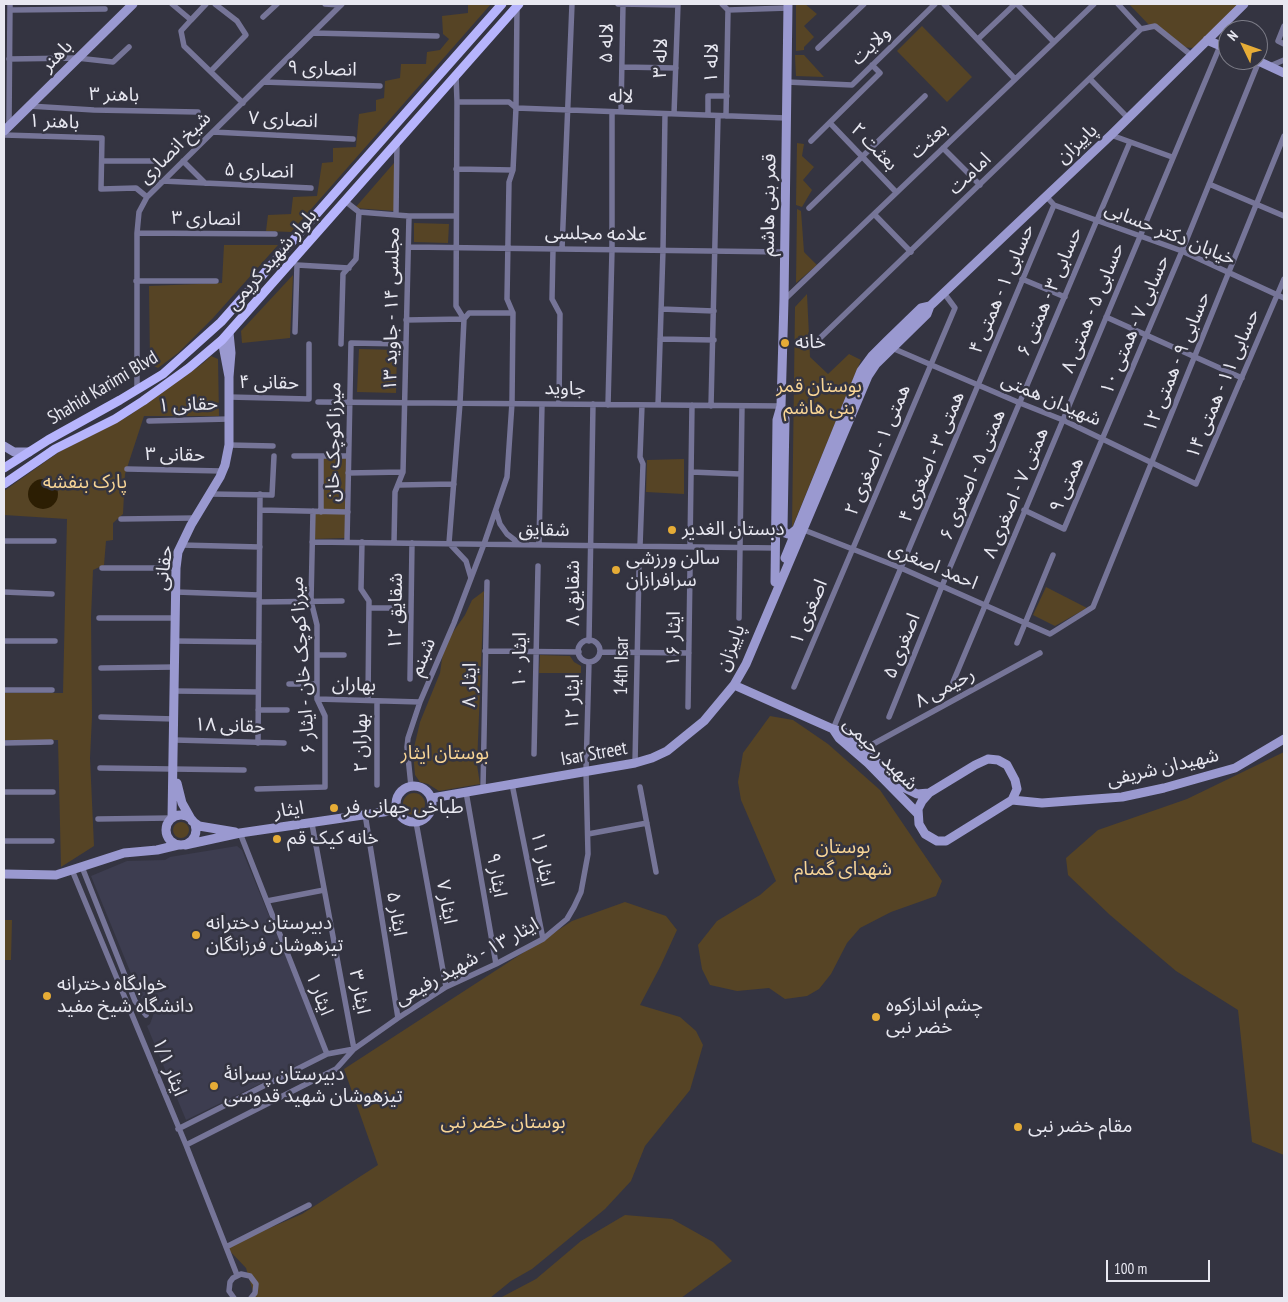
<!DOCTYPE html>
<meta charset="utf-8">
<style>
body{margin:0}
#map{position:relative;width:1288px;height:1302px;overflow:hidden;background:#343441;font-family:"PT Sans Narrow",sans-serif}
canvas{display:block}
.frame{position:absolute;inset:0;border:5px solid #e8e8f1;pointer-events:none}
.north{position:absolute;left:1218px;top:20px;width:50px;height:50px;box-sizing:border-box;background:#343441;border:1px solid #7c7c87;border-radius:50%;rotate:312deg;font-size:14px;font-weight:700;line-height:20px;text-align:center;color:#e8e8f1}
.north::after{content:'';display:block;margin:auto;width:18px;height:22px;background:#e6ac36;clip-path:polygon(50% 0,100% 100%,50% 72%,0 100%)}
.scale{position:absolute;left:1106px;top:1260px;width:104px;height:22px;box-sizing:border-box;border:2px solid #e8e8f1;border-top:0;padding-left:6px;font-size:15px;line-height:18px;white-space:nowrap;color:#e8e8f1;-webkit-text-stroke:4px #343441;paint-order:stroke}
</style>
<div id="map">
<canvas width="1288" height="1302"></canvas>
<div class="frame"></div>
<div class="north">N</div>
<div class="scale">100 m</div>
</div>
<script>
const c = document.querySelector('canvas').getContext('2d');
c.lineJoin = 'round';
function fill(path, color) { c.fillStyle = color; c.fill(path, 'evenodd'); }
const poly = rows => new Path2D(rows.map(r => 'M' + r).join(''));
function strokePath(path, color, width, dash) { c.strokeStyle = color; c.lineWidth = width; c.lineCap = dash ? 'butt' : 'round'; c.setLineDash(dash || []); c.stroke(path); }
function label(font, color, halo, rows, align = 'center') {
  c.font = font + ' "PT Sans Narrow","Noto Sans Arabic",sans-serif'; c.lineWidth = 5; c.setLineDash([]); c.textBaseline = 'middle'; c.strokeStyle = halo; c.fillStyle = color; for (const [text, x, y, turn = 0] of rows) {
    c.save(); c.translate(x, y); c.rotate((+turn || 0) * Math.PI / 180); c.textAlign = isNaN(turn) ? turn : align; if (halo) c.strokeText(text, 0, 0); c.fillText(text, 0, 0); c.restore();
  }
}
fill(poly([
 [237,846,242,850,325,1052,186,1120,147,1026,150,1024,155,1010,141,998,91,876,127,861,165,860,170,857]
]), '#3d3d50');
fill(poly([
 [468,4,491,4,291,232,266,231,268,215,291,214,293,197,317,196,322,163,333,162,333,148,356,147,359,114,376,111,376,100,384,98,385,81,400,78,401,64,426,64,427,52,440,50,449,39,443,34,442,16,468,13],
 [796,4,805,4,817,14,804,26,814,37,804,47,804,50,796,51],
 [1129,4,1240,4,1194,48,1177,47,1149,25],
 [922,26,972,77,947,102,897,51],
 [795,55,804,55,824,77,796,76],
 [797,143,804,144,802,156,814,167,803,180,812,190,802,207,796,205],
 [394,163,394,211,355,208],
 [797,209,801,211,804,252,817,265,796,283],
 [414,223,449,224,448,243,414,242],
 [224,245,278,245,213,318,178,353,158,368,150,364,149,286,222,283],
 [293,275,290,338,242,343,241,331],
 [807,294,810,357,828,374,849,354,861,360,792,528,795,307],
 [359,349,397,350,396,393,357,392],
 [211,356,218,359,219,416,144,416,125,474,123,514,113,523,113,540,106,541,104,565,93,570,91,617,92,717,90,758,94,846,61,867,58,740,4,740,4,693,63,693,67,519,4,515,4,491,59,452,130,415,202,364],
 [346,456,345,538,313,539,314,511,322,511,322,457],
 [684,459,684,494,646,492,647,460],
 [1046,587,1087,608,1055,626,1033,615],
 [484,591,477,765,480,784,439,791,428,784,420,782,415,775,413,752,420,722,440,673,444,645,465,615,472,600],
 [540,655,570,656,574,662,581,666,581,673,539,673],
 [770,716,793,720,828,744,880,790,942,881,936,896,891,912,860,928,847,943,831,974,819,989,807,996,785,999,769,988,737,991,710,985,702,969,698,945,717,921,760,895,776,881,741,800,738,782,743,753],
 [1284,752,1284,1155,1252,1142,1238,1010,1176,971,1110,915,1068,875,1066,858,1098,830,1187,799],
 '403 804a11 11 0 1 1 22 0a11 11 0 1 1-22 0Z',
 '173 830a8 8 0 1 1 16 0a8 8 0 1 1-16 0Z',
 [625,902,666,916,677,930,660,967,640,1005,680,1017,696,1031,703,1045,690,1090,645,1146,631,1181,605,1209,532,1269,511,1281,490,1298,255,1298,246,1268,226,1247,302,1214,378,1165,344,1069,572,921],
 [4,920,12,920,11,960,4,960],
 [625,1215,672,1219,713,1242,732,1261,681,1298,500,1298,536,1279,581,1241]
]), '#564425');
fill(poly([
 '28 494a15 15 0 1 1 30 0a15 15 0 1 1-30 0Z'
]), '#2c1e03');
strokePath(poly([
 [172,4,191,20,181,31,184,46,243,103],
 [325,4,341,5],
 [618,4,678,5],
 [722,4,728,10],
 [944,4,1015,79],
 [1017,4,1054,42],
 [1118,4,1141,29],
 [10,10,105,9],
 [728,10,788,8],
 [263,17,277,4],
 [191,20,206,4],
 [1284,26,1278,41,1284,44],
 [1141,29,1155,26,1191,55],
 [313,33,437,36],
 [978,39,1015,4],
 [818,48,864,4],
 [9,59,77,58,113,62,129,47],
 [1270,66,1284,60],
 [622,67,676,68],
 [211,71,246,35,237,21,215,4],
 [456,74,457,102,456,306,464,319,460,403,449,543,466,561,471,578],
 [1090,79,1128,118],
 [263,82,380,86],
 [787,82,852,85,935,4],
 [457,102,509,102,516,108,786,118],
 [29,106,94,110,198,112],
 [621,112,623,4],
 [674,114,678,4],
 [708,115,708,96,727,96],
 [726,116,728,10],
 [830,123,896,192],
 [9,126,10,4],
 [213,132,353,139],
 [4,135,102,138,101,189,136,188,147,197],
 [1111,135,1172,157],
 [811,141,880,73,872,65],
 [943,148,980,185],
 [102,161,156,161],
 [183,161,205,183],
 [456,169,513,170],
 [162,181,311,188],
 [1209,184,1284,216],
 [1046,196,1054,205,1182,251,1284,298],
 [345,201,359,212,409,216,455,216],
 [809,208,925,96],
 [396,214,397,142],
 [874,214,911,252],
 [137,233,275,234],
 [409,247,784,252],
 [553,249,552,299,560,314,559,404],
 [562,249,572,4],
 [297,265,349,268],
 [1022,279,1065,297],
 [136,281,216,281],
 [784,300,1094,4],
 [661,309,714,311],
 [1106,317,1242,378],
 [406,320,464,319,469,313,513,313],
 [295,332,297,265],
 [660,339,714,340],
 [819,339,1141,29],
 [341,344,343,274,356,259,359,212],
 [892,348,1020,403,1063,420,1196,484,1284,279],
 [137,391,137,233,139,212,147,197,342,4],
 [229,397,309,399,309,344],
 [318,402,781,406],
 [608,405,612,250,612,112],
 [658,405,663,250,665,114],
 [711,406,718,116],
 [149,421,229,419],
 [229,445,273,446],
 [294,456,348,456],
 [321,457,321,512],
 [127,469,222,471],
 [691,472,740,474],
 [348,473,403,472],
 [399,485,454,484],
 [210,494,272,495,274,456],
 [260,510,348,512],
 [1024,510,1064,529,1182,251,1259,61],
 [496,511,500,524,507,534,520,544],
 [121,519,195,518],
 [804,530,901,568,1050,634,1093,607,1284,136],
 [4,541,54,541],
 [312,542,776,548],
 [347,542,351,343,405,344],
 [362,542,361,589,369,601,368,700],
 [394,543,395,492,403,472,409,216],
 [181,545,260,547],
 [539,545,542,404],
 [640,546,643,464,640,457,642,405],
 [690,547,692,405],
 [102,568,176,568],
 [4,592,52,594],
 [176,592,259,595],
 [259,602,342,601],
 [369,608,401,608],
 [99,618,176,618],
 [739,618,742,406],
 '578 651a11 11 0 1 1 22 0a11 11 0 1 1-22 0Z',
 [4,641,55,641],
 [175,641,259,642],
 [589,641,593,404],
 [1017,643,1053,555],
 [485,651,579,652],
 [600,652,689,653],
 [317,655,344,655],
 [101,668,175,667],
 [410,679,412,543],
 [953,682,1220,46],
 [289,684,317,684],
 [794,687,955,308,944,293],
 [4,690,52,690],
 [175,691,258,692],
 [317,699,420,702],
 [688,707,690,570],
 [258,710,287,710],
 [101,717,175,719],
 [889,717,942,586,1130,142],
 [833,729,1054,205],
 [175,740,284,743],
 [4,743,51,742],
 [258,743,260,494],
 [864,749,1040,653],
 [534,754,538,566],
 [635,763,639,569],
 [100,768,244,770],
 [512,784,543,939],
 [377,785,377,701],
 [411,786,407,747,408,738,420,702,454,623,484,544,507,477,512,403,513,313,507,299,509,182,513,170,516,108,517,6],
 [640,787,656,872],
 [257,789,325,787,325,716,317,699,317,625,311,601,313,511],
 [483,789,487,582],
 [4,792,53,792],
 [466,792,496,964],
 [365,814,398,1018],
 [98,819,171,818],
 [416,822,446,987],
 [312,824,354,1049],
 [240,833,327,1054],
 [588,834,647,823],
 [4,841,52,841],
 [82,867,135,1001,146,1015],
 [72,870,186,1145,237,1275],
 [267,901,324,890],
 [178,1129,327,1054,354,1049],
 [186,1145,336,1069,354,1049,398,1018,446,987,496,964,543,939,567,919,574,907,581,892,588,854,586,771,589,662],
 [226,1247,309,1205],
 [234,1298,229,1291,230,1282,233,1278,241,1274,250,1276,256,1284,255,1293,251,1298]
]), '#767598', 5.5);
strokePath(poly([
 [1207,40,1228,49],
 [1256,60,1284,73],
 [4,131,133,4],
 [222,340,229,377,231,353,229,333],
 [781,407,785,419,783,529,785,533,788,534,792,533,798,528],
 [4,446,14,452,29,452],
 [785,558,861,371,872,356,887,341,921,308,930,306],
 [775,582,777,420,781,406,784,300,788,4],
 [734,685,833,729,844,732,905,788,917,794,929,793],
 [833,729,839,738,868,763,918,814],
 [988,759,998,760,1007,765,1015,780,1017,789,1012,800,946,841,937,841,925,834,919,824,918,809,922,801,929,793,975,765,988,759],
 [177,783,182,803,191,819],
 '396 804a18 18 0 1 1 36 0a18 18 0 1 1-36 0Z',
 [432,798,635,763,652,758,667,751,704,721,734,685,746,664,868,376,876,364,927,314,930,306,1111,135,1244,4],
 [1012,800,1042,803,1122,797,1164,788,1235,768,1284,739],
 '166 830a15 15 0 1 1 30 0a15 15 0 1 1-30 0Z',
 [172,818,176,568,178,552,191,525,220,477,225,465,229,445,229,377],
 [192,821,199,826,235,832],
 [185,845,240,833,397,810],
 [4,874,56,875,124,853,157,850,178,845]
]), '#9a99d0', 9);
strokePath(poly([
 [4,468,48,440,120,400,163,374,221,322,502,4],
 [4,484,55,449,115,419,143,401,189,368,222,340,519,4]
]), '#b6b4fc', 9);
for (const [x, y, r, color] of [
 [785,343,5,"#e6ac36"],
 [672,530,5,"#e6ac36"],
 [616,570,5,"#e6ac36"],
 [334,808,5,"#e6ac36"],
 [277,839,5,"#e6ac36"],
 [196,935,5,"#e6ac36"],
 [47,996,5,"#e6ac36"],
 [876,1017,5,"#e6ac36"],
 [214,1086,5,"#e6ac36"],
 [1018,1127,5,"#e6ac36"]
]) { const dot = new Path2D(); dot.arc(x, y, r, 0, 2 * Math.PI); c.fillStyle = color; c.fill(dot); strokePath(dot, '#343441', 2); }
label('19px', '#e8e8f1', '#343441', [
 ["لاله ۵",607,43,-89],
 ["ولایت",871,46,-44],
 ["باهنر",57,56,-45],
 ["لاله ۳",661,58,-88],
 ["لاله ۱",712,63,-89],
 ["انصاری ۹",322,69,2],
 ["باهنر ۳",114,95,1],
 ["لاله",621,97,2],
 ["انصاری ۷",283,120,3],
 ["باهنر ۱",54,122,2],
 ["بعثت",929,141,-43],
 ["پاییزان",1077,144,-43],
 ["بعثت ۲",874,147,46],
 ["شیخ انصاری",175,148,-45],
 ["انصاری ۵",259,171,2],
 ["امامت",970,174,-44],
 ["قمر بنی هاشم",769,205,-89],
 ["انصاری ۳",206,219,1],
 ["علامه مجلسی",596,234,1],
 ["خیابان دکتر حسابی",1170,234,22],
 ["بلوار شهید کریمی",272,260,-49],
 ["حسابی ۱ - همتی ۴",1002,289,-67],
 ["حسابی ۳ - همتی ۶",1050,292,-67],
 ["حسابی ۵ - همتی ۸",1093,308,-68],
 ["مجلسی ۱۴ - جاوید ۱۳",392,309,-89],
 ["حسابی ۷ - همتی ۱۰",1135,325,-67],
 ["حسابی ۹ - همتی ۱۲",1177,362,-68],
 ["حقانی ۴",269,383,1],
 ["حسابی ۱۱ - همتی ۱۴",1223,384,-67],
 ["Shahid Karimi Blvd",103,388,-31],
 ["جاوید",565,389,1],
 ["شهیدان همتی",1051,400,23],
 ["حقانی ۱",188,405,-2],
 ["میرزا کوچک خان",334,442,-89],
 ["همتی ۱ - اصغری ۲",878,450,-67],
 ["حقانی ۳",175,455,1],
 ["همتی ۳ - اصغری ۴",932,457,-67],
 ["همتی ۵ - اصغری ۶",973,475,-67],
 ["همتی ۹",1067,485,-66],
 ["همتی ۷ - اصغری ۸",1016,493,-67],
 ["شقایق",544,530,1],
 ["احمد اصغری",933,566,23],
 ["حقانی",164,568,-83],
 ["شقایق ۸",574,593,-90],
 ["شقایق ۱۲",396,611,-89],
 ["اصغری ۱",809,612,-67],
 ["ایثار ۱۶",674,639,-89],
 ["اصغری ۵",902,646,-68],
 ["پاییزان",731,648,-69],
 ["شبنم",423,657,-67],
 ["ایثار ۱۰",520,660,-89],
 ["میرزا کوچک خان - ایثار ۶",303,665,-94],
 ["14th Isar",622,666,-89],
 ["بهاران",354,685,2],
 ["ایثار ۸",470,685,-89],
 ["رحیمی ۸",945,688,-28],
 ["ایثار ۱۲",573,702,-89],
 ["حقانی ۱۸",230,726,2],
 ["بهاران ۲",362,743,-90],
 ["Isar Street",594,754,-10],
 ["شهید رحیمی",880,754,44],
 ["شهیدان شریفی",1163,768,-13],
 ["ایثار",289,810,-8],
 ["ایثار ۱۱",542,859,79],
 ["ایثار ۹",496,875,80],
 ["ایثار ۷",446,902,80],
 ["ایثار ۵",396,914,81],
 ["ایثار ۱۳ - شهید رفیعی",467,962,-29],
 ["ایثار ۳",359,992,79],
 ["ایثار ۱",319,994,69],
 ["ایثار ۱/۱",169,1067,68]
]);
label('19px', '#e8e8f1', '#343441', [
 ["خانه",795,343],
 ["دبستان الغدیر",682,530],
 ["سالن ورزشی",626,559],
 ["سرافرازان",626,581],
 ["طباخی جهانی فر",344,808],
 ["خانه کیک قم",287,839],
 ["دبیرستان دخترانه",206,924],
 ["تیزهوشان فرزانگان",206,946],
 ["خوابگاه دخترانه",57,985],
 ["دانشگاه شیخ مفید",57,1007],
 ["چشم اندازکوه",886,1006],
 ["خضر نبی",886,1028],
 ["دبیرستان پسرانهٔ",224,1075],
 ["تیزهوشان شهید قدوسی",224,1097],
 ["مقام خضر نبی",1028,1127]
], 'left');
label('19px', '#f8d596', '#343441', [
 ["بوستان قمر",819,387],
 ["بنی هاشم",819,409],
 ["پارک بنفشه",85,483],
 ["بوستان ایثار",445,754],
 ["بوستان",843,848],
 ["شهدای گمنام",843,870],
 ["بوستان خضر نبی",503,1123]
]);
</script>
